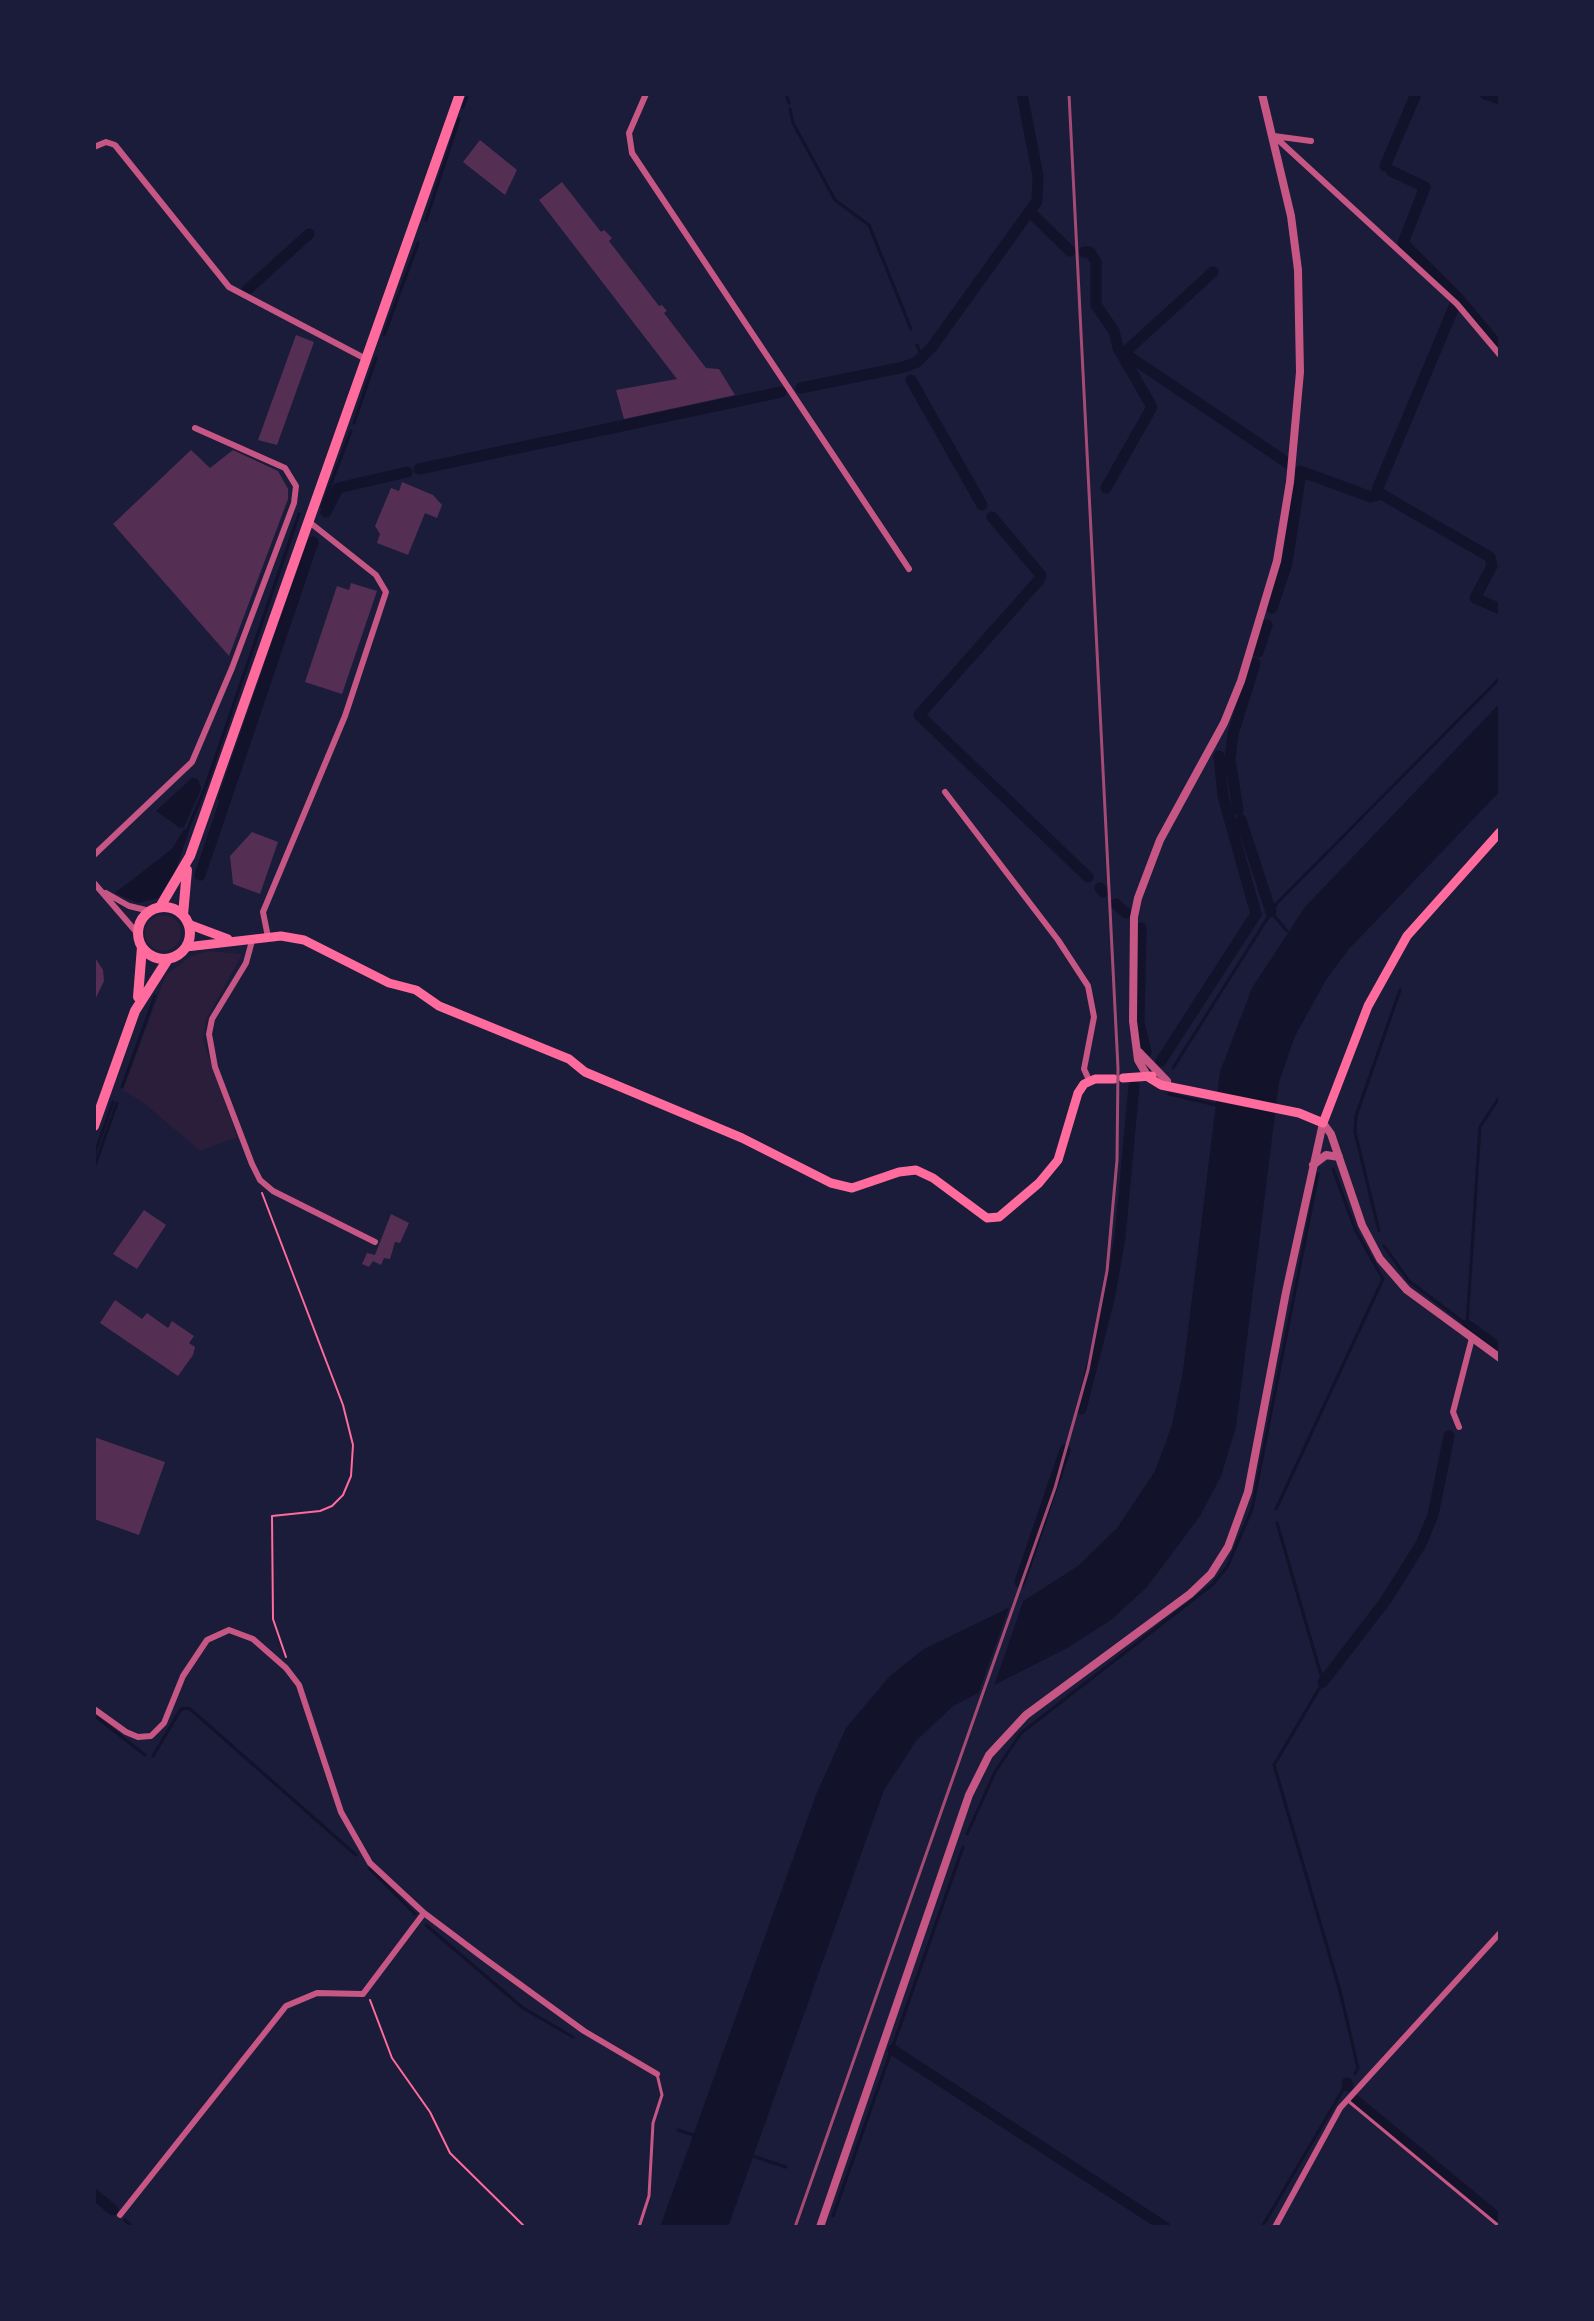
<!DOCTYPE html>
<style>
body{margin:0}
#map{position:relative;width:1594px;height:2321px;overflow:hidden;background:#1b1b3a;font-family:"Golos Text",sans-serif}
canvas{display:block}
.frame{position:absolute;inset:0;border:96px solid #1b1b3a;pointer-events:none}
</style>
<div id="map">
<canvas width="1594" height="2321"></canvas>
<div class="frame"></div>
</div>
<script>
const c = document.querySelector('canvas').getContext('2d');
c.lineJoin = 'round';
function fill(path, color) { c.fillStyle = color; c.fill(path, 'evenodd'); }
const poly = rows => new Path2D(rows.map(r => 'M' + r).join(''));
function strokePath(path, color, width, dash) { c.strokeStyle = color; c.lineWidth = width; c.lineCap = dash ? 'butt' : 'round'; c.setLineDash(dash || []); c.stroke(path); }
fill(poly([
 '145 933a18 18 0 1 1 36 0a18 18 0 1 1-36 0Z',
 [208,951,242,954,206,1020,203,1040,237,1137,200,1151,145,1104,123,1090,166,975,191,956]
]), '#2a1e3b');
fill(poly([
 [1500,703,1500,791,1349,949,1327,978,1295,1036,1279,1082,1236,1427,1221,1476,1200,1516,1147,1587,1111,1620,1067,1648,953,1706,916,1741,884,1790,728,2227,660,2227,816,1795,846,1728,890,1676,924,1649,1025,1600,1078,1566,1117,1528,1155,1471,1172,1425,1183,1371,1220,1072,1252,988,1305,907],
 [192,778,198,779,201,789,184,827,180,828,156,811],
 [184,829,189,831,175,872,158,898,138,903,115,893,172,849]
]), '#12122b');
fill(poly([
 [1025,1596,993,1689,977,1697,1011,1602]
]), '#1b1b3a');
strokePath(poly([
 [786,94,789,103],
 [463,107,468,94],
 [790,109,793,123,835,200,869,225,911,329],
 [426,220,459,119],
 [384,335,418,243],
 [917,345,922,358],
 [354,423,376,358],
 [322,507,351,431],
 [224,802,219,799,308,544],
 [187,831,205,788,299,514],
 [1271,912,1287,931],
 [1173,1068,1277,903,1500,678],
 [122,1087,155,996],
 [1169,1094,1216,1105],
 [94,1156,113,1102],
 [94,1168,117,1103],
 [1379,1231,1355,1132,1356,1116,1400,990],
 [1384,1246,1409,1281,1467,1325],
 [1467,1325,1480,1127,1500,1096],
 [1276,1509,1383,1279,1356,1231,1333,1169],
 [1277,1523,1323,1682,1274,1765,1340,1991,1358,2068,1355,2074],
 [94,1715,145,1755],
 [153,1756,181,1709,189,1708,356,1855],
 [967,1834,995,1772,1021,1733,1212,1585,1227,1567,1252,1509,1318,1174],
 [369,1868,415,1914],
 [426,1925,523,2008,573,2037],
 [678,2130,697,2136],
 [750,2155,786,2167],
 [833,2216,963,1847],
 [125,2220,132,2227],
 [1262,2227,1347,2083]
]), '#12122b', 3);
strokePath(poly([
 [1485,94,1500,99],
 [1385,166,1416,94],
 [1391,171,1425,187,1403,243,1459,299,1500,348],
 [1030,212,1070,251],
 [1084,252,1090,252,1096,262,1096,305,1114,331,1118,348,1152,407,1106,488],
 [247,290,309,234],
 [1124,353,1289,464],
 [1124,353,1213,272],
 [911,380,982,505],
 [801,388,904,367,917,362,932,347,1037,201,1038,176,1022,94],
 [419,469,781,392],
 [1300,471,1371,497,1381,494,1490,557,1492,566,1475,598,1500,609],
 [1381,494,1377,490,1454,307],
 [326,512,338,488,407,472],
 [992,517,1041,575,1039,580,919,715,1088,877],
 [1272,608,1287,563,1301,472],
 [1258,652,1267,625],
 [1238,810,1230,759,1233,734,1255,663],
 [1241,820,1271,912],
 [200,875,313,542],
 [1100,888,1103,892],
 [1116,904,1126,913],
 [1141,928,1139,1023,1146,1052],
 [1161,1061,1256,914,1223,796,1219,756],
 [1467,1325,1500,1349],
 [1081,1409,1109,1299,1120,1237,1134,1086],
 [1020,1582,1065,1450],
 [1323,1682,1386,1600,1421,1544,1433,1515,1449,1436],
 [893,2050,1165,2227],
 [1347,2083,1348,2086],
 [1356,2101,1500,2220],
 [94,2194,113,2210]
]), '#12122b', 11);
fill(poly([
 [480,140,517,170,505,195,463,162],
 [562,182,601,232,604,230,612,238,609,241,659,306,662,305,667,311,664,313,706,368,719,369,735,395,624,419,616,390,677,379,539,200],
 [296,335,314,342,277,445,258,440],
 [191,450,210,468,233,450,278,471,288,489,288,499,229,656,113,524],
 [402,482,433,495,442,505,437,518,425,513,408,555,377,543,380,534,375,526,391,488,399,491],
 [351,583,377,591,342,694,305,682,337,586,349,590],
 [252,832,278,842,260,894,233,884,230,856],
 [94,956,103,970,104,981,94,1002],
 [144,1210,166,1225,137,1269,113,1254],
 [391,1214,409,1223,400,1243,395,1242,390,1259,384,1258,381,1265,373,1261,369,1267,362,1264,367,1253,375,1255],
 [115,1300,142,1319,147,1313,168,1328,172,1321,194,1336,189,1343,195,1347,193,1355,178,1376,100,1323],
 [94,1437,165,1462,139,1535,94,1519]
]), '#542f53');
strokePath(poly([
 [262,1193,343,1405,353,1445,351,1476,343,1495,332,1506,320,1511,272,1516,273,1619,286,1657],
 [370,2000,392,2058,430,2112,450,2153,523,2225]
]), '#ff6b9d', 2);
strokePath(poly([
 [1347,2100,1500,2227],
 [639,2227,649,2196,653,2123,662,2095,657,2074]
]), '#c65784', 3);
strokePath(poly([
 [646,94,629,133,632,153,909,569],
 [1274,136,1457,304,1500,355],
 [1274,136,1311,141],
 [94,147,106,142,115,145,229,287,366,359],
 [945,792,1058,940,1088,986,1094,1017,1084,1069,1089,1080],
 [94,855,192,762,232,668,294,503,296,486,285,468,195,428],
 [94,883,138,934],
 [106,893,129,906,150,911],
 [268,937,263,912,345,716,386,592,376,575,308,521],
 [252,941,246,963,212,1019,209,1034,215,1067,252,1164,260,1180,273,1191,375,1242],
 [1459,1427,1453,1412,1472,1338],
 [94,1709,126,1732,138,1737,151,1736,164,1723,183,1676,207,1640,229,1630,253,1639,286,1668,299,1685,341,1812,370,1863,424,1913,485,1959,584,2031,657,2074],
 [120,2215,286,2006,317,1993,363,1994,424,1913],
 [1275,2227,1340,2108,1500,1933]
]), '#c65784', 6);
strokePath(poly([
 [1139,1052,1167,1081],
 [1148,1077,1138,1060,1133,1021,1134,917,1138,898,1160,840,1224,723,1241,681,1277,561,1290,482,1300,372,1298,270,1291,216,1262,94],
 [1323,1123,1331,1134,1362,1225,1380,1259,1407,1290,1500,1358],
 [1313,1165,1326,1155,1339,1157],
 [820,2227,969,1795,989,1755,1026,1715,1190,1594,1211,1574,1228,1547,1248,1492,1286,1292,1323,1123]
]), '#c65784', 8);
strokePath(poly([
 [188,924,228,939],
 [186,947,281,936,304,940,389,983,416,990,439,1006,569,1059,585,1072,742,1138,831,1183,852,1188,899,1172,916,1170,933,1178,987,1218,999,1217,1039,1183,1058,1160,1078,1093,1084,1084,1095,1079,1114,1079],
 [1148,1077,1161,1085,1299,1113,1323,1123,1368,1006,1407,936,1500,832],
 [1123,1078,1152,1076]
]), '#ff6b9d', 9);
strokePath(poly([
 [160,907,190,856,460,94],
 '138 933a26 26 0 1 1 52 0a26 26 0 1 1-52 0Z',
 [183,915,187,870],
 [138,997,142,947],
 [94,1126,135,1011,168,959]
]), '#ff6b9d', 10);
strokePath(poly([
 [795,2227,1055,1488,1088,1370,1107,1271,1117,1160,1118,1068,1069,94]
]), '#a44b75', 3);
</script>
